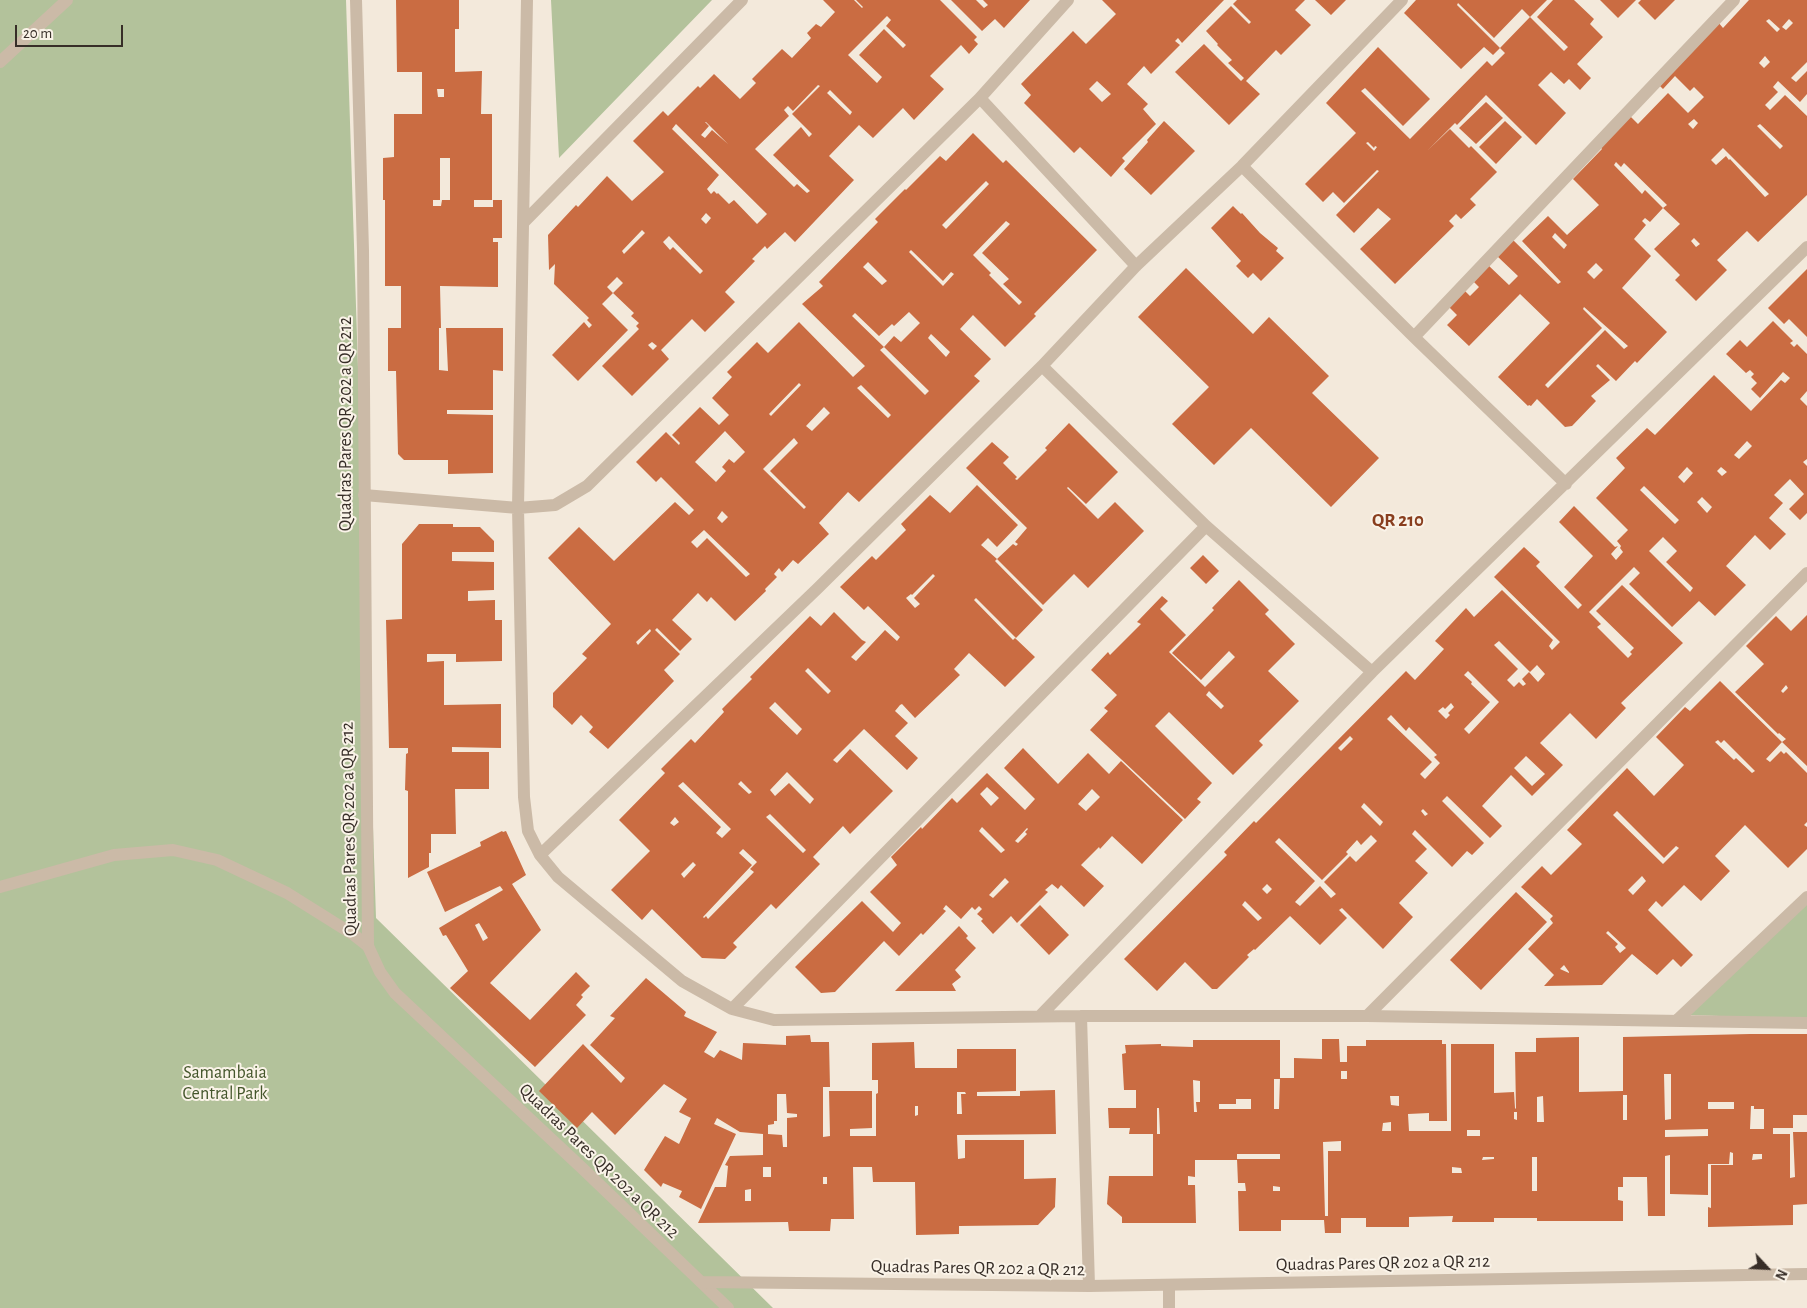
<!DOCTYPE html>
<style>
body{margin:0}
#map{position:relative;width:1807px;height:1308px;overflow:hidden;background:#f3e9db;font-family:"Alegreya Sans",sans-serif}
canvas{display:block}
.north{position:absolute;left:1742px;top:1243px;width:50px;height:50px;-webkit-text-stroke:4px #faf3e8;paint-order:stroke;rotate:115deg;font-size:14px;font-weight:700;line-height:20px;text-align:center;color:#372e28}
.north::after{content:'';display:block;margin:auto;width:18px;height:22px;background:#372e28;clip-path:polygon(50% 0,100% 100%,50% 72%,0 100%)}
.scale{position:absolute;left:15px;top:25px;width:108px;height:22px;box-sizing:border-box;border:2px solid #372e28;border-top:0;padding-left:6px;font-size:15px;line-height:18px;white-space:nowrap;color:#372e28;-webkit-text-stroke:4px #faf3e8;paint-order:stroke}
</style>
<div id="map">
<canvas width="1807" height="1308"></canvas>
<div class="north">N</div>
<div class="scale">20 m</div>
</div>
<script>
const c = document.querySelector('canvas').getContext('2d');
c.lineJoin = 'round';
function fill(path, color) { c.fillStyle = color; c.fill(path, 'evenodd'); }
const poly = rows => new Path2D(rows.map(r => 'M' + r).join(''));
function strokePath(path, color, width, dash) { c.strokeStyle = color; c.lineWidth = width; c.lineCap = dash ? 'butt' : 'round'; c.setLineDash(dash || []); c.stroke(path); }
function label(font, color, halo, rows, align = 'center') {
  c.font = font + ' "Alegreya Sans",sans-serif'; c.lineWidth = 4; c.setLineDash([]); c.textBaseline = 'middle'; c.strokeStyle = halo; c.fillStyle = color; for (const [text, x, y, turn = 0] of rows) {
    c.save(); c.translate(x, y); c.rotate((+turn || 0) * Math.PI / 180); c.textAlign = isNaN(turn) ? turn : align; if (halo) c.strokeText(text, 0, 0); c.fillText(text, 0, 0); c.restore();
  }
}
fill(poly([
 [0,0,346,0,376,918,773,1308,0,1308],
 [551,0,712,0,559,158],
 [1807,902,1807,1019,1689,1015]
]), '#b3c29b');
fill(poly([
 [396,0,459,0,459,29,455,29,455,72,482,71,481,114,492,114,492,200,474,200,474,207,493,207,493,200,502,200,502,238,493,238,493,242,498,242,498,287,440,286,441,328,439,328,439,370,448,371,446,328,503,328,503,371,493,370,493,410,447,410,447,414,493,415,493,473,448,474,448,460,404,460,398,454,396,371,388,371,388,328,401,328,401,286,385,286,385,200,383,200,383,158,394,157,394,114,422,114,422,72,397,72],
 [437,89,444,89,444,97,438,97],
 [440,158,450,158,450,200,442,200,441,206,433,206,433,200,440,200],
 [823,0,854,0,862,8,863,7,856,0,940,0,977,37,974,40,978,44,969,54,961,45,930,76,944,89,914,120,903,108,873,138,859,125,829,156,854,180,795,242,785,232,767,249,765,246,752,259,755,261,725,292,735,302,705,332,692,319,661,350,669,359,632,396,602,366,639,329,636,326,639,323,631,316,634,313,613,293,602,304,628,330,578,381,552,355,584,322,589,328,592,325,587,320,589,318,554,284,555,264,549,270,548,235,576,205,578,207,607,176,632,201,664,172,633,141,663,111,668,116,698,86,700,88,714,74,740,99,756,83,752,79,782,49,792,58,811,38,807,33,816,24,821,27,835,12],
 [887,16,891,20,886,26,906,45,903,48,884,29,859,55,882,77,877,83,848,55],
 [818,85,820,86,792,114,812,134,809,137,801,127,773,155,810,191,807,193,797,184,794,187,755,149,789,116,784,110,788,106,793,111],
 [830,90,852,112,850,115,827,93],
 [705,122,706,122,728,144,712,130,705,138,701,135,709,126],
 [676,124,767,214,757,224,734,200,729,204,718,193,717,194,714,191,711,194,707,189,719,175,672,129],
 [706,213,711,218,706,224,701,219],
 [642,230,645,233,624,254,622,251],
 [669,236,703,271,700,274,673,247,670,250,663,242],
 [617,277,623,283,613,293,607,287],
 [652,342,657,346,653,350,648,345],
 [951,0,976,0,984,8,988,5,983,0,1030,0,1004,28,995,19,982,31],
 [1102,0,1224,0,1182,43,1178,38,1175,41,1180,45,1151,74,1144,66,1127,84,1148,104,1143,109,1156,124,1122,158,1125,161,1111,177,1080,147,1074,153,1024,103,1031,95,1021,84,1073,31,1086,44,1116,14],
 [1097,81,1111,94,1102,102,1089,89],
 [1237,0,1305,0,1295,10,1311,25,1281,55,1276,50,1246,81,1260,94,1229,125,1175,72,1204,44,1241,81,1244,78,1228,63,1232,60,1217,45,1218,44,1206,31,1231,6,1249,24,1251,22,1233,4],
 [1315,0,1346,0,1331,15],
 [1416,0,1547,0,1530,17,1564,51,1568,47,1537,17,1553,0,1574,0,1594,19,1590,24,1603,37,1577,64,1591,78,1580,90,1569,79,1564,84,1551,72,1538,85,1566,113,1536,145,1486,95,1457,125,1455,123,1428,150,1450,129,1469,148,1471,146,1497,172,1470,199,1476,205,1461,219,1456,214,1449,221,1454,226,1395,284,1360,249,1391,219,1378,208,1354,233,1336,215,1379,171,1377,170,1344,203,1333,192,1323,202,1305,184,1356,133,1326,103,1378,47,1430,99,1403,126,1365,88,1361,91,1410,139,1487,61,1492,66,1505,53,1500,48,1530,17,1522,9,1494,38,1458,3,1457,5,1500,48,1493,55,1484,47,1461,69,1404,13],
 [1368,142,1374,148,1375,146,1377,147,1374,151,1366,143],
 [1600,0,1636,0,1618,18],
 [1641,0,1675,0,1655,20,1638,3],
 [1749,0,1807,0,1807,62,1791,78,1796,82,1807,71,1807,94,1800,102,1778,81,1773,87,1778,92,1765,105,1770,110,1785,95,1807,116,1807,195,1758,242,1747,231,1717,260,1727,270,1696,301,1675,280,1680,275,1654,249,1680,224,1663,208,1650,222,1645,218,1642,221,1646,225,1634,239,1651,256,1622,288,1667,332,1637,363,1635,361,1616,381,1598,364,1596,366,1610,380,1591,396,1596,401,1572,426,1565,427,1537,399,1531,406,1529,405,1528,406,1498,377,1550,323,1520,294,1469,346,1447,325,1457,315,1448,306,1464,290,1470,296,1479,287,1473,281,1488,265,1509,285,1518,276,1497,256,1513,240,1558,284,1561,282,1522,241,1548,216,1567,235,1599,205,1573,179,1602,149,1597,143,1627,113,1638,124,1668,93,1688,113,1704,97,1694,87,1690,91,1675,76,1663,89,1657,83,1718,22,1723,28],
 [1769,19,1780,29,1777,32,1766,21],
 [1789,19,1793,23,1786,30,1782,27],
 [1765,56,1770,62,1764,68,1759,63],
 [1694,119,1698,123,1693,129,1688,124],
 [1760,124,1783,146,1780,149,1757,126],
 [1723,148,1769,194,1765,197,1730,159,1729,160,1726,156,1716,165,1711,160],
 [1616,162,1621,167,1624,163,1667,205,1663,208,1645,190,1642,194,1614,165],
 [1555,233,1567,245,1564,249,1552,237],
 [1694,238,1700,244,1696,247,1691,241],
 [1596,263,1603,270,1594,279,1587,272],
 [1584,307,1628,346,1624,349,1605,330,1548,388,1545,385,1602,328,1583,309],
 [1486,102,1503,118,1476,144,1459,128],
 [1164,121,1195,151,1151,195,1124,169,1148,142,1147,140],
 [1505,121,1522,137,1496,164,1479,147],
 [973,133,1003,163,1006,160,1097,250,1034,314,1036,316,1005,347,973,315,960,329,991,359,974,376,980,381,859,502,848,492,819,523,829,534,798,564,793,560,782,572,779,568,774,574,777,577,765,589,766,591,735,621,711,597,707,602,698,593,672,620,692,639,680,651,657,628,655,630,680,654,664,670,674,681,608,749,589,732,593,727,581,715,572,725,553,707,553,693,587,658,582,654,611,624,548,558,579,527,614,561,675,502,689,515,694,510,661,477,656,482,636,462,666,432,679,445,680,443,672,435,700,407,719,425,729,415,712,398,732,377,727,372,757,342,768,353,799,322,853,377,865,366,802,304,823,286,819,282,878,222,875,219,905,189,906,190,940,156,946,161],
 [986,181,989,184,946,229,942,225],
 [1006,221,1010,224,982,253,1009,279,1003,284,1022,302,1019,305,989,275,991,273,973,255],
 [911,250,943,281,951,272,954,274,943,286,909,252],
 [868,262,887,281,882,285,863,267],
 [909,312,920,323,901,342,894,336,884,347,929,391,925,395,880,350,884,347,852,316,855,313,879,336,892,324,894,326],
 [931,334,950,352,946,357,928,338],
 [799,383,801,385,771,416,769,414],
 [861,385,891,415,888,418,857,388],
 [824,407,830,413,812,431,806,426],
 [725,431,745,452,734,463,729,459,722,467,726,471,716,482,695,462],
 [794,438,798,443,770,471,806,507,804,509,763,469],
 [722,511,728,517,722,523,717,518],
 [704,530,750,574,746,577,707,538,697,548,691,542],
 [650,629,651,631,638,645,636,642],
 [1233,206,1241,214,1242,213,1260,233,1278,248,1276,251,1284,258,1261,281,1253,273,1248,278,1236,266,1241,261,1211,228],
 [1186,268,1253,334,1269,317,1329,376,1312,393,1379,458,1331,507,1251,428,1214,465,1172,424,1209,387,1138,317],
 [1807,269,1807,337,1789,319,1784,324,1768,308],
 [1773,321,1793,341,1790,343,1794,347,1797,344,1807,354,1807,391,1800,399,1807,406,1807,459,1803,462,1807,466,1807,513,1800,520,1789,509,1804,494,1790,479,1774,495,1783,503,1769,518,1786,534,1770,550,1755,535,1726,566,1746,585,1715,616,1699,601,1672,627,1629,584,1640,573,1634,567,1589,612,1601,624,1597,627,1628,658,1632,654,1630,652,1634,648,1596,611,1622,585,1683,643,1621,703,1626,708,1596,739,1570,713,1540,743,1563,765,1532,796,1511,775,1482,806,1502,826,1490,838,1447,796,1442,801,1484,843,1472,855,1467,851,1452,867,1415,830,1412,834,1427,849,1415,861,1428,873,1399,903,1413,917,1383,949,1342,908,1339,910,1347,918,1320,945,1290,916,1255,950,1254,949,1247,955,1249,957,1217,989,1212,989,1185,962,1157,991,1124,959,1227,855,1224,852,1254,821,1256,823,1406,671,1415,680,1444,649,1435,641,1466,608,1474,617,1502,590,1553,640,1549,646,1552,650,1560,642,1494,577,1524,547,1540,562,1536,566,1578,609,1582,605,1564,587,1593,556,1559,522,1574,506,1615,547,1618,546,1611,554,1616,560,1623,552,1620,548,1621,546,1617,541,1628,530,1596,498,1625,468,1616,458,1647,428,1655,435,1714,375,1751,411,1781,380,1785,383,1790,378,1783,372,1760,398,1751,389,1757,383,1751,377,1754,374,1750,370,1746,373,1726,354,1740,340,1747,347],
 [1747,441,1752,446,1739,459,1734,455],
 [1687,467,1693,473,1684,483,1678,477],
 [1721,467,1727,472,1722,476,1717,471],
 [1644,486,1679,520,1675,524,1640,490],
 [1702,497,1712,507,1707,513,1697,502],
 [1663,537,1677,551,1666,562,1693,588,1690,592,1649,551],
 [1499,641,1530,672,1537,665,1545,674,1538,682,1529,672,1522,679,1526,684,1523,686,1519,682,1514,687,1507,680,1518,669,1494,645],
 [1468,671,1499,702,1469,734,1464,729,1490,702,1471,684,1472,682,1464,675],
 [1451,703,1454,707,1448,713,1450,715,1446,719,1438,711,1443,707,1445,709],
 [1391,715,1406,731,1409,727,1437,755,1434,757,1440,763,1425,779,1420,774,1432,762,1387,719],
 [1350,736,1353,739,1341,751,1338,748],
 [1526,756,1545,774,1532,786,1514,768],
 [1364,803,1383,822,1380,826,1361,807],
 [1423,809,1428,814,1425,816,1421,811],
 [1371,835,1377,841,1356,862,1350,856,1324,882,1336,894,1331,898,1320,886,1300,906,1295,902,1315,881,1275,842,1279,838,1322,880,1348,854,1346,852,1357,840,1361,845],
 [1267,884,1272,889,1267,894,1262,889],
 [1245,901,1262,918,1258,921,1242,905],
 [1069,423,1118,472,1086,504,1068,487,1067,488,1098,519,1115,502,1144,531,1088,588,1074,574,1043,605,997,559,995,561,1043,610,1016,638,976,598,974,600,1013,640,1015,638,1035,657,1005,687,969,653,954,669,960,675,915,718,902,704,900,705,895,711,908,723,895,736,918,758,907,770,864,729,833,760,837,763,850,749,893,791,850,834,843,826,813,857,820,864,776,909,771,904,733,943,737,947,725,959,702,958,652,909,642,920,611,890,650,851,619,820,665,773,661,769,691,739,695,743,724,712,722,709,752,679,750,677,810,616,821,626,834,612,862,640,866,642,851,657,856,661,885,630,897,641,900,637,868,606,864,610,840,587,872,556,876,560,906,530,901,524,930,495,950,513,977,485,1018,525,997,547,988,538,981,545,997,559,1013,544,1016,546,1018,544,1015,542,1027,528,966,468,992,442,1009,457,1003,463,1017,477,1015,479,1017,480,1047,450,1045,448],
 [933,574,935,576,914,598,920,604,915,608,906,598,911,594,912,595],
 [808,668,831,691,828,694,805,671],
 [775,702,802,729,797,735,769,708],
 [787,772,814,799,810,804,789,783,775,796,770,790],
 [741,781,752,792,749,794,738,784],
 [683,782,731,829,722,838,716,833,721,827,678,786],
 [770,814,806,850,803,853,766,817],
 [675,817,679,822,674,826,670,823],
 [743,849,757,862,750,869,754,872,708,919,706,916,704,918,703,917,752,865,739,853],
 [693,862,696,865,684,878,681,874],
 [419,524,453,524,453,527,480,527,494,541,494,552,452,552,452,561,494,562,494,590,468,591,468,601,495,600,495,620,502,620,502,661,456,662,456,654,427,654,427,662,444,661,444,705,501,704,501,748,452,747,452,752,489,752,489,789,455,789,456,834,431,834,431,853,429,853,429,867,408,878,408,791,405,790,406,754,408,753,408,748,389,748,386,620,402,619,402,544],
 [1203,555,1219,571,1206,584,1190,568],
 [1239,580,1269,610,1265,614,1295,644,1268,671,1299,701,1259,741,1263,745,1233,775,1169,712,1155,726,1212,783,1197,799,1201,802,1185,819,1090,730,1108,711,1104,708,1117,695,1091,670,1108,652,1110,655,1141,624,1137,622,1162,596,1168,601,1160,609,1186,635,1169,652,1205,687,1235,657,1229,651,1201,680,1172,653,1214,610,1212,608],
 [1209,691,1224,706,1221,709,1206,695],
 [1807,615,1807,766,1782,742,1786,739,1779,733,1778,734,1735,692,1764,664,1746,646,1776,616,1791,631],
 [1786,685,1788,688,1783,693,1781,691],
 [1720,681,1782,742,1766,759,1770,762,1781,751,1784,754,1786,752,1807,773,1807,822,1804,825,1807,827,1807,849,1788,868,1745,825,1715,856,1730,871,1701,901,1684,885,1662,907,1656,901,1648,910,1693,955,1681,967,1673,959,1657,975,1632,954,1602,985,1544,986,1554,975,1528,949,1553,923,1550,919,1553,916,1521,887,1542,866,1551,875,1582,844,1567,830,1627,768,1654,796,1684,765,1656,737,1685,707,1690,711],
 [1718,740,1721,743,1724,740,1755,771,1752,773,1736,758,1734,760,1715,742],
 [1617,811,1664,858,1676,846,1679,848,1663,864,1613,815],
 [1642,876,1646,881,1633,895,1628,890],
 [1608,931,1626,948,1620,953,1615,947,1618,944,1606,933],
 [1564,965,1569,972,1569,973,1560,969],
 [1023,748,1058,784,1088,753,1109,774,1121,761,1183,820,1142,864,1112,836,1100,849,1099,847,1081,865,1104,886,1084,907,1061,885,1058,889,1052,884,1045,890,1048,892,1017,923,1011,916,993,934,981,921,983,919,977,914,982,909,979,906,975,910,972,907,961,919,946,905,943,909,946,911,923,935,921,933,899,956,884,941,835,992,821,993,795,967,862,901,893,932,901,923,870,892,897,865,891,857,921,827,922,829,952,798,957,803,987,773,1025,810,1035,799,1004,768],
 [987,787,999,798,991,806,980,794],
 [1092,789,1100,797,1086,811,1078,804],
 [982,827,1005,850,1001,853,979,831],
 [1027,828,1028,829,1025,832,1027,834,1018,843,1015,841],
 [1005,878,1009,882,993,898,989,895],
 [502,831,503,832,506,831,526,875,512,884,541,930,490,983,530,1020,576,972,590,986,581,995,583,997,576,1005,586,1015,535,1067,450,988,468,971,446,935,443,936,439,928,503,890,500,886,445,912,427,872,481,846,480,842],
 [479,923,488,938,483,941,475,925],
 [1516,892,1547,922,1481,990,1450,960],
 [1040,905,1069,935,1049,955,1020,925],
 [959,926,968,936,966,938,976,948,955,970,961,977,952,984,956,991,895,991],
 [646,978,686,1012,684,1016,717,1032,704,1052,714,1058,720,1050,742,1060,743,1043,786,1045,786,1036,810,1035,811,1042,829,1042,830,1087,823,1087,823,1137,830,1136,829,1091,872,1091,872,1128,850,1129,850,1136,876,1136,876,1094,878,1093,878,1080,872,1080,872,1043,914,1042,915,1068,957,1068,957,1049,1016,1049,1016,1091,977,1092,977,1096,1020,1096,1020,1091,1055,1090,1056,1134,957,1135,958,1159,965,1158,965,1140,1024,1140,1024,1179,1056,1178,1055,1207,1038,1225,959,1226,959,1234,916,1235,915,1182,873,1182,872,1167,853,1167,854,1219,831,1219,830,1231,789,1231,788,1222,698,1223,715,1187,726,1187,728,1166,725,1165,730,1156,763,1155,763,1134,740,1132,717,1118,714,1124,736,1134,701,1209,679,1197,682,1191,663,1183,661,1187,644,1170,665,1136,679,1144,691,1118,679,1112,687,1099,664,1084,615,1135,592,1112,577,1128,539,1091,583,1044,621,1083,625,1078,590,1045,615,1018,610,1016],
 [957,1092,965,1092,966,1094,961,1094,962,1114,957,1114],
 [777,1094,786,1094,787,1113,797,1114,797,1117,787,1118,787,1147,783,1147,782,1135,768,1134,768,1125,774,1124,774,1121,777,1121],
 [915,1106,918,1106,918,1115,915,1116],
 [763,1167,771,1167,771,1177,763,1177],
 [823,1177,827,1177,827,1184,823,1184],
 [751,1189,751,1201,745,1201,745,1190],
 [1750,1034,1807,1034,1807,1115,1793,1115,1793,1128,1773,1128,1773,1134,1790,1134,1790,1178,1795,1177,1793,1132,1807,1132,1807,1204,1793,1205,1793,1225,1708,1227,1708,1207,1711,1208,1711,1165,1733,1165,1733,1153,1730,1152,1729,1164,1708,1164,1708,1195,1670,1194,1670,1155,1665,1156,1665,1216,1648,1216,1647,1177,1623,1177,1623,1187,1618,1187,1618,1200,1623,1201,1623,1221,1537,1221,1537,1218,1494,1218,1494,1222,1452,1222,1453,1216,1409,1217,1409,1227,1366,1227,1366,1218,1341,1218,1341,1233,1325,1233,1324,1220,1281,1220,1281,1231,1239,1231,1238,1191,1246,1191,1245,1183,1238,1183,1237,1159,1280,1159,1280,1154,1237,1154,1237,1160,1195,1160,1195,1177,1188,1176,1188,1185,1195,1185,1196,1223,1122,1223,1122,1217,1107,1204,1109,1176,1153,1176,1153,1134,1129,1134,1130,1128,1109,1128,1108,1108,1136,1108,1136,1090,1124,1090,1122,1054,1126,1053,1125,1045,1161,1044,1161,1046,1193,1047,1193,1040,1280,1040,1280,1079,1274,1079,1274,1109,1279,1109,1280,1078,1294,1078,1294,1058,1322,1059,1322,1039,1339,1039,1340,1062,1347,1062,1347,1046,1366,1046,1366,1040,1442,1040,1442,1044,1446,1044,1447,1121,1429,1121,1429,1113,1408,1114,1409,1131,1451,1131,1451,1044,1494,1044,1494,1093,1514,1092,1515,1108,1516,1109,1515,1052,1536,1052,1536,1038,1579,1037,1579,1092,1623,1091,1623,1037],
 [1341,1071,1347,1071,1347,1079,1341,1079],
 [1664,1074,1671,1074,1671,1119,1665,1120],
 [1193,1080,1200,1081,1200,1102,1196,1102,1197,1112,1194,1112],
 [1623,1095,1627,1095,1627,1120,1623,1120],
 [1390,1096,1399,1096,1399,1106,1391,1105],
 [1543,1096,1544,1122,1537,1122,1537,1097],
 [1236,1099,1251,1099,1251,1109,1219,1109,1219,1104,1236,1104],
 [1708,1102,1734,1102,1734,1109,1708,1109],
 [1751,1106,1754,1106,1754,1109,1764,1109,1764,1129,1750,1129],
 [1157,1108,1159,1108,1160,1134,1157,1134],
 [1514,1112,1517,1112,1517,1120,1514,1119],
 [1391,1122,1391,1131,1382,1131,1383,1123],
 [1708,1129,1708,1136,1665,1137,1665,1130],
 [1467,1130,1480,1130,1480,1136,1467,1136],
 [1341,1141,1341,1151,1328,1151,1328,1216,1325,1216,1323,1142],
 [1753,1154,1762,1154,1762,1159,1752,1160],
 [1483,1157,1494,1157,1494,1159,1482,1160],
 [1532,1157,1537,1157,1537,1191,1532,1191],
 [1452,1167,1461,1168,1462,1173,1452,1173],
 [1273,1186,1280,1187,1280,1191,1273,1191]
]), '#ca6c42');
strokePath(poly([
 [0,62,67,0],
 [0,887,114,855,173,850,217,860,287,893,354,935,368,946]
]), '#cbbaa7', 12);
strokePath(poly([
 [527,0,518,508,524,797,528,831,540,855,558,877,682,981,732,1009,774,1020,1081,1016,1367,1016,1807,1023],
 [980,98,1136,266],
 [1242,166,1414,337,1566,484],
 [523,223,742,0],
 [1414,337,1734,0],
 [1042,366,1206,526,1372,672],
 [364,495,518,508,555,505,587,486,980,98,1068,0],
 [540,855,818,588,1042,366,1136,266,1242,166,1402,0],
 [732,1009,1206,526],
 [1040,1016,1372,672,1807,247],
 [1081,1016,1089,1286],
 [1367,1016,1807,573],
 [1676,1021,1807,897],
 [701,1282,728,1308],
 [1169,1308,1169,1285]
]), '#cbbaa7', 12);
strokePath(poly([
 [356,0,363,251,368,946,380,972,395,993,582,1168,701,1282,1089,1286,1807,1274]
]), '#cbbaa7', 12);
label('18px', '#372e28', '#faf3e8', [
 ["Quadras Pares QR 202 a QR 212",346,424,-90],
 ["Quadras Pares QR 202 a QR 212",349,829,-91],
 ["Quadras Pares QR 202 a QR 212",599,1161,44],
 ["Quadras Pares QR 202 a QR 212",1383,1263,-1],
 ["Quadras Pares QR 202 a QR 212",978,1268,1]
]);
label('18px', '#44562b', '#faf3e8', [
 ["Samambaia",225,1073],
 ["Central Park",225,1094]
]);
label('bold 19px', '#893e1e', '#faf3e8', [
 ["QR 210",1398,520]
]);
</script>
